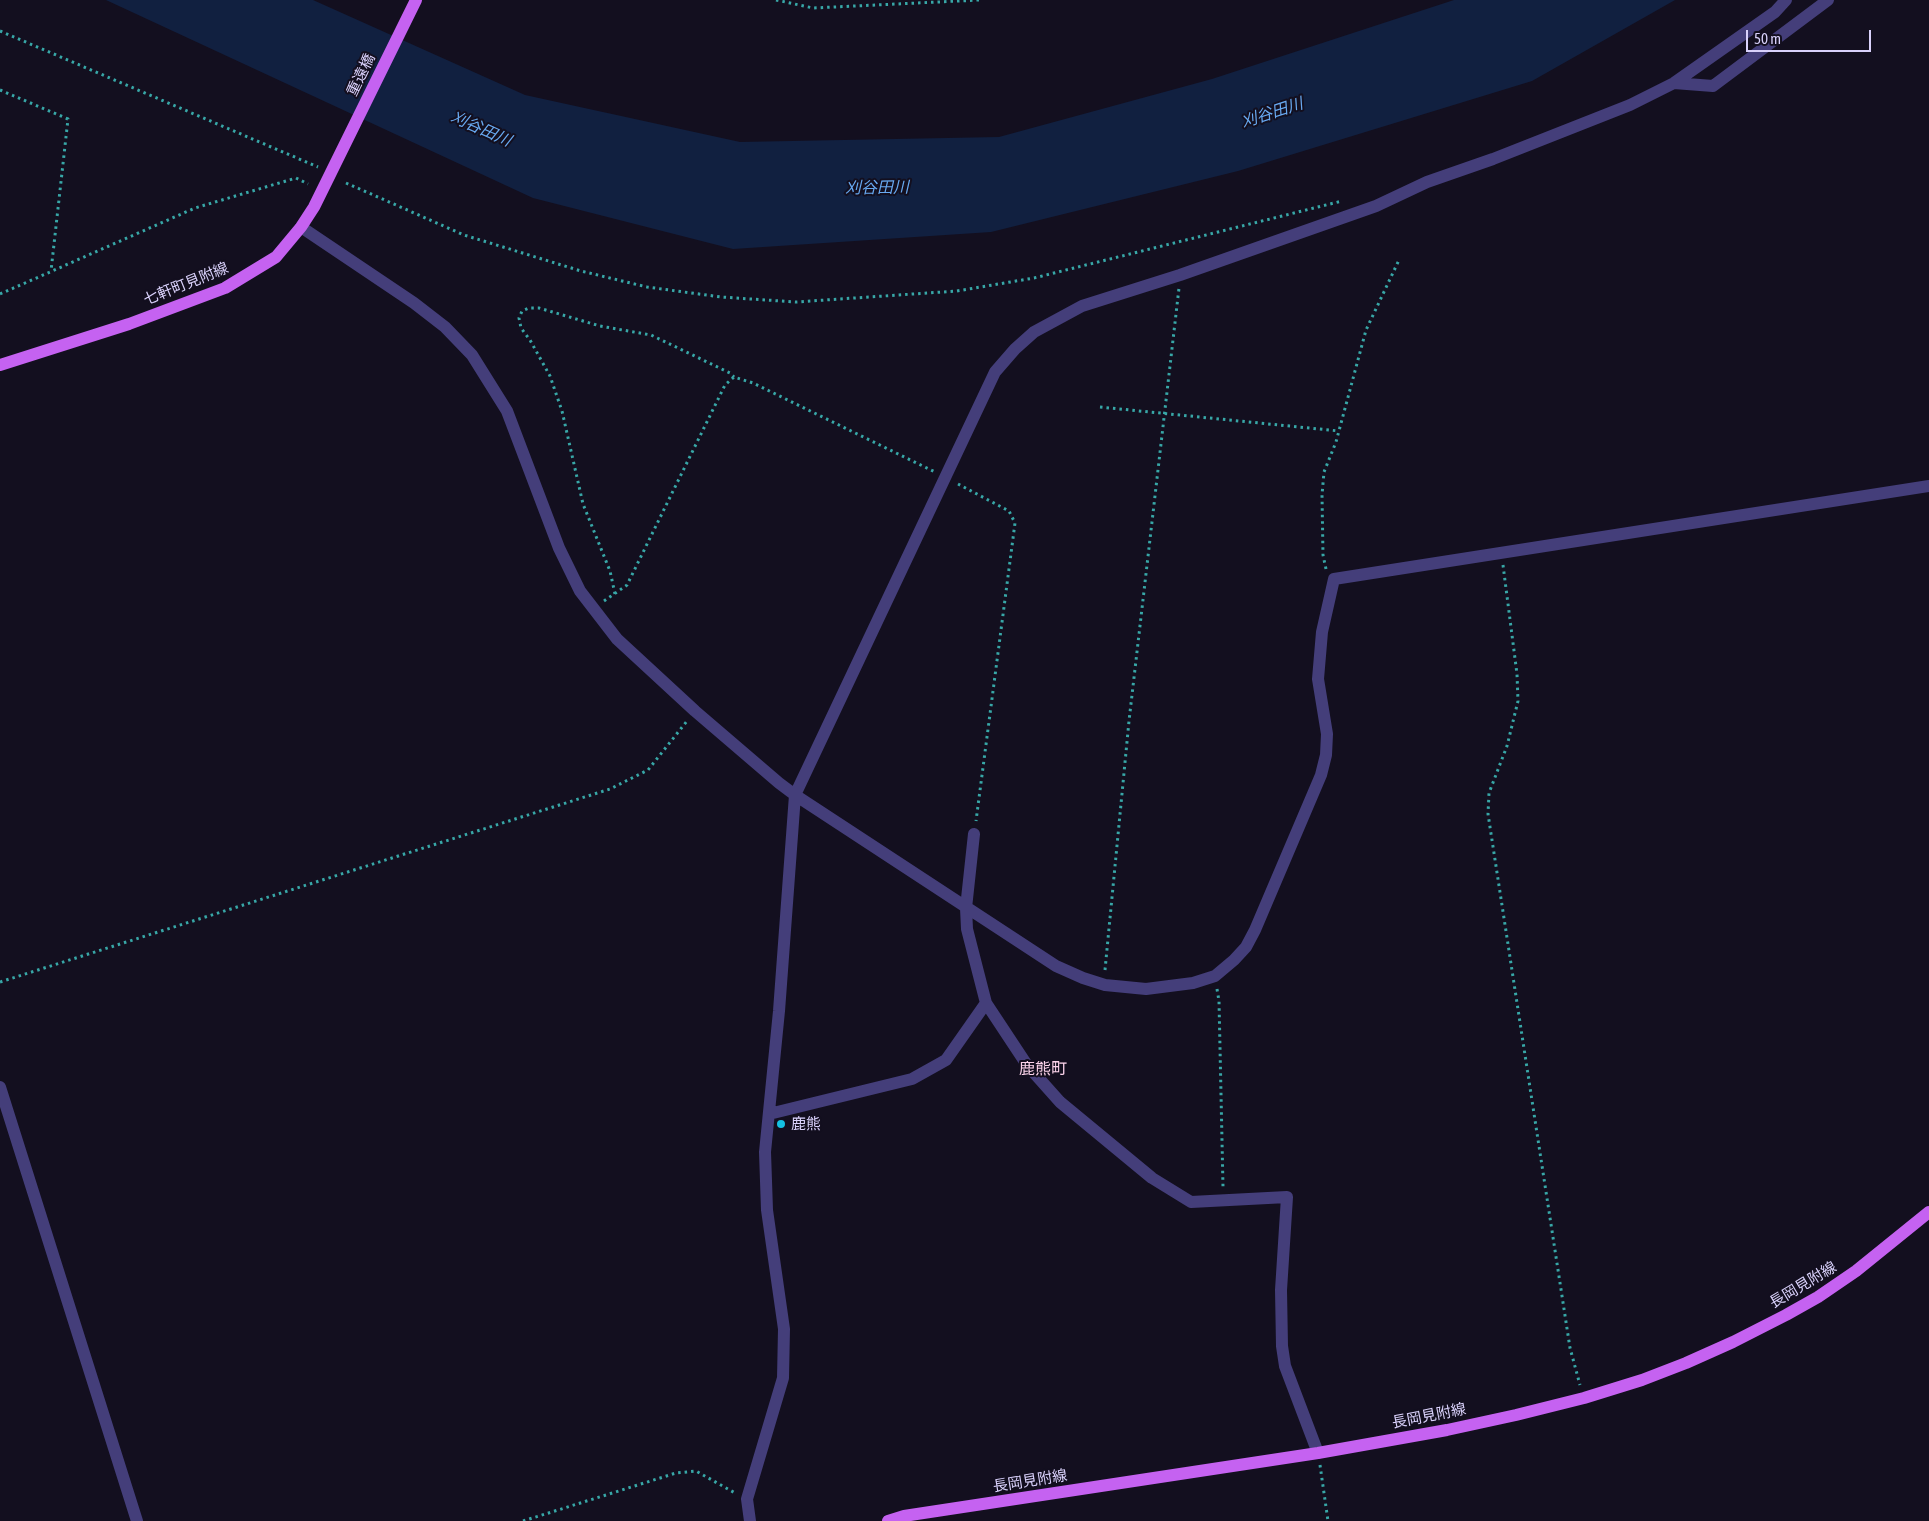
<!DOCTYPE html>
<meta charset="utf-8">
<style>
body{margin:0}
#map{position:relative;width:1929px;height:1521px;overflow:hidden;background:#130f1f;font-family:"Asap Condensed",sans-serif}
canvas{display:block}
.scale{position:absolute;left:1746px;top:30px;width:125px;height:22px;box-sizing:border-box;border:2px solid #d9d1fb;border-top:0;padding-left:6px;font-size:15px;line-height:18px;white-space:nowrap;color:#d9d1fb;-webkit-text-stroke:4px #130f1f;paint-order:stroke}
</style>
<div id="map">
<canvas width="1929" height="1521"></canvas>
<div class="scale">50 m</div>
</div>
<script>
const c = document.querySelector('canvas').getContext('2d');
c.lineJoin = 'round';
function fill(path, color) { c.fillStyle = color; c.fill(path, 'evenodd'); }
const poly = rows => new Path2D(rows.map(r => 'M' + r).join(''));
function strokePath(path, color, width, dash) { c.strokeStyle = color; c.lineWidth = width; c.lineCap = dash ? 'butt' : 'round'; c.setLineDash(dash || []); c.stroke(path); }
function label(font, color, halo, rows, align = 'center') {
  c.font = font + ' "Asap Condensed","Noto Sans JP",sans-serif'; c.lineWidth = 4; c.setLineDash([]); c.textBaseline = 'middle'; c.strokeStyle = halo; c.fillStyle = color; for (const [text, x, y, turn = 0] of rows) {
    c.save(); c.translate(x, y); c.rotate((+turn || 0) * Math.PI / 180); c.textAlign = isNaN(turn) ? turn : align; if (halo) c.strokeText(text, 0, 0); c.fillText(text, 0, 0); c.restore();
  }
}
fill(poly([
 [106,0,313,0,525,95,740,142,999,137,1212,79,1454,0,1675,0,1532,81,1238,171,991,232,733,249,533,198]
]), '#112040');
strokePath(poly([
 [776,0,813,8,979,0],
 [0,31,318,167],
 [0,90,68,119,51,271],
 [346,183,464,235,581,271,647,287,721,297,796,302,957,291,1034,278,1342,201],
 [0,294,195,208,296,178,308,184],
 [1100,407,1339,431],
 [958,484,1009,511,1015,523,976,821],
 [1503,565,1517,674,1518,701,1507,746,1489,793,1488,814,1570,1348,1580,1385],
 [1326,569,1323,555,1322,495,1324,472,1336,442,1366,330,1399,260],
 [615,594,610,571,583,504,562,411,550,376,530,340,521,328,519,318,522,311,529,308,539,308,600,326,651,335,730,373,734,377],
 [604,601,627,585,725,385,734,377,753,383,935,472],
 [1105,970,1129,721,1179,288],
 [0,982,610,789,648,770,687,721],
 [1217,989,1219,1001,1223,1187],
 [1320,1465,1328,1521],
 [523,1521,676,1473,696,1471,735,1493]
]), '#38a7a7', 3, [2.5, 4]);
strokePath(poly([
 [1674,83,1713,86,1828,0],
 [301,227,414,303,445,327,472,355,507,411,559,548,580,591,617,639,695,711,779,783,795,795,1056,966,1083,978,1105,985,1146,989,1193,983,1215,976,1234,960,1246,947,1255,930,1321,775,1326,755,1327,734,1318,679,1322,632,1334,579,1929,486],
 [974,834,966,908,967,929,986,1003,1027,1065,1060,1102,1152,1178,1191,1202,1287,1197,1281,1290,1282,1346,1285,1366,1318,1453],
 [0,1087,137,1521],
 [769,1114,912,1079,946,1060,986,1003],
 [750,1521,747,1499,783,1378,784,1329,767,1210,765,1152,779,1011,795,795,995,372,1015,349,1034,332,1082,306,1180,275,1376,206,1427,182,1493,159,1630,105,1674,83,1775,12,1786,0]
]), '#443e7a', 12);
strokePath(poly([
 [0,365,129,324,225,288,276,257,301,227,314,207,416,0],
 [888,1521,904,1516,1318,1453,1447,1430,1516,1415,1584,1398,1642,1380,1686,1363,1733,1342,1786,1315,1818,1297,1856,1271,1929,1212]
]), '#c562f1', 12);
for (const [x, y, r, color] of [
 [781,1124,5,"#14c1e3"]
]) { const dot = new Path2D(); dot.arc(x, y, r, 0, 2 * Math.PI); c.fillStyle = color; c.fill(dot); strokePath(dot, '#130f1f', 2); }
label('15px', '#d9d1fb', '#130f1f', [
 ["重遠橋",361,75,-64],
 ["七軒町見附線",186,284,-22],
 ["長岡見附線",1803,1285,-31],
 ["長岡見附線",1429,1416,-11],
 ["長岡見附線",1030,1481,-9]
]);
label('15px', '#d9d1fb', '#130f1f', [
 ["鹿熊",791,1124]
], 'left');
label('italic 16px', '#68a9f1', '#130f1f', [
 ["刈谷田川",1272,113,-18],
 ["刈谷田川",481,129,24],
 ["刈谷田川",877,188,-1]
]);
label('16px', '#fbd3ea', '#130f1f', [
 ["鹿熊町",1043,1069]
]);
</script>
